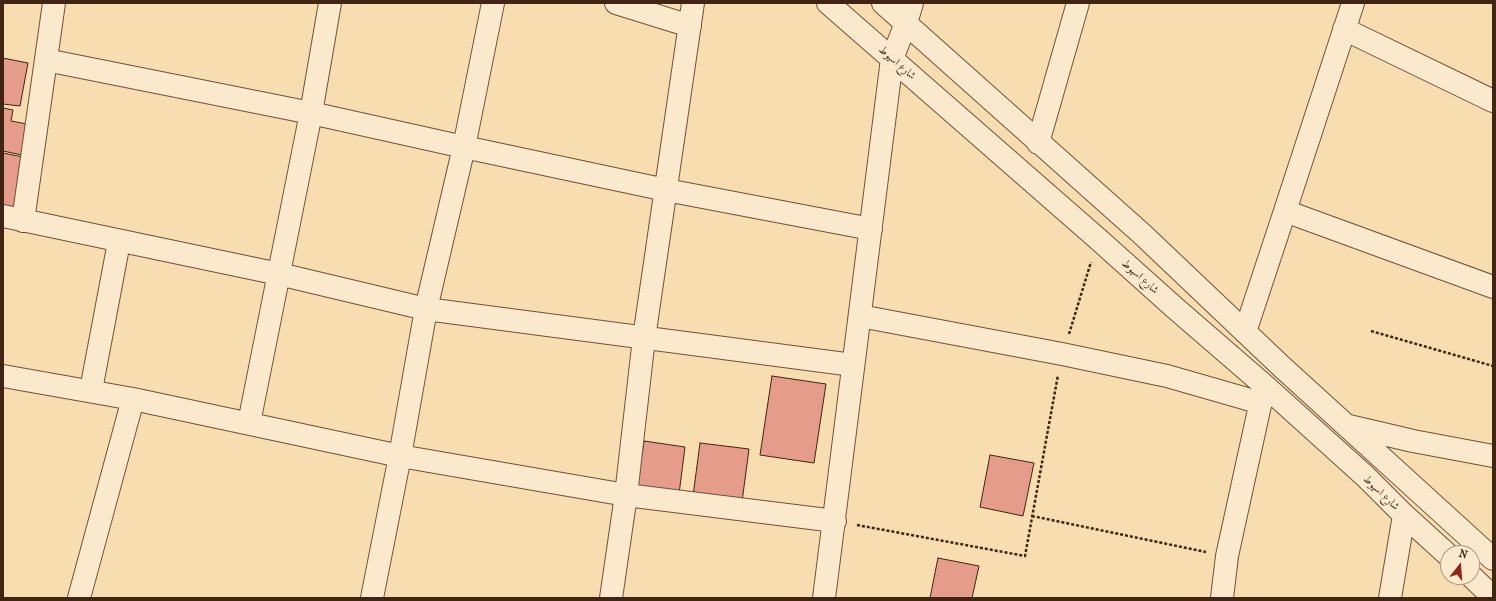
<!DOCTYPE html>
<meta charset="utf-8">
<style>
body{margin:0}
#map{position:relative;width:1496px;height:601px;overflow:hidden;background:#f8ddb1;font-family:"IM FELL French Canon",serif}
canvas{display:block}
.frame{position:absolute;inset:0;border:4px solid #412411;pointer-events:none}
.north{position:absolute;left:1440px;top:545px;width:40px;height:40px;box-sizing:border-box;background:#fae9cc;border:1px solid #b09a81;border-radius:50%;rotate:17deg;font-size:11px;font-weight:700;line-height:16px;text-align:center;color:#412411}
.north::after{content:'';display:block;margin:auto;width:14px;height:18px;background:#8f2418;clip-path:polygon(50% 0,100% 100%,50% 72%,0 100%)}
</style>
<div id="map">
<canvas width="1496" height="601"></canvas>
<div class="frame"></div>
<div class="north">N</div>
</div>
<script>
const c = document.querySelector('canvas').getContext('2d');
c.lineJoin = 'round';
function fill(path, color) { c.fillStyle = color; c.fill(path, 'evenodd'); }
const poly = rows => new Path2D(rows.map(r => 'M' + r).join(''));
function strokePath(path, color, width, dash) { c.strokeStyle = color; c.lineWidth = width; c.lineCap = dash ? 'butt' : 'round'; c.setLineDash(dash || []); c.stroke(path); }
function label(font, color, halo, rows, align = 'center') {
  c.font = font + ' "IM FELL French Canon",Amiri,serif'; c.lineWidth = 4; c.setLineDash([]); c.textBaseline = 'middle'; c.strokeStyle = halo; c.fillStyle = color; for (const [text, x, y, turn = 0] of rows) {
    c.save(); c.translate(x, y); c.rotate((+turn || 0) * Math.PI / 180); c.textAlign = isNaN(turn) ? turn : align; if (halo) c.strokeText(text, 0, 0); c.fillText(text, 0, 0); c.restore();
  }
}
const building = poly([
 [3,58,28,63,20,106,3,104,3,58],
 [3,108,13,110,11,121,27,124,22,155,3,151,3,108],
 [3,153,28,158,21,217,3,213,3,153],
 [772,376,826,384,814,463,760,455,772,376],
 [644,441,685,447,679,494,637,489,644,441],
 [700,443,749,449,742,502,693,496,700,443],
 [990,455,1034,463,1023,516,980,507,990,455],
 [938,558,979,566,972,598,930,598,938,558]
]);
fill(building, '#e59c8b');
strokePath(building, '#412411', 1);
const minor = poly([
 [616,3,690,26],
 [828,3,1098,239,1175,308,1264,385,1365,476,1404,515,1448,555],
 [883,3,1142,234,1281,366,1493,559],
 [1344,29,1493,101],
 [46,60,311,113,464,147,666,190,871,229],
 [1038,143,1078,3],
 [1285,211,1353,3],
 [3,216,279,274,426,309,853,365],
 [23,221,54,3],
 [860,316,1062,354,1167,376,1261,403],
 [1245,332,1285,211,1493,287],
 [3,376,133,399,400,456,626,495,835,521],
 [91,390,119,242],
 [249,423,311,113,330,3],
 [1349,426,1413,441,1493,456],
 [1472,577,1493,597],
 [79,598,133,399],
 [372,598,400,456,426,309,464,147,493,3],
 [611,598,626,495,644,338,693,3],
 [824,598,892,59,906,23,912,3],
 [1222,598,1227,556,1264,387],
 [1390,598,1404,515]
]);
strokePath(minor, '#6f5239', 24);
strokePath(poly([
 [1371,331,1493,366],
 [1069,334,1091,262],
 [1032,516,1206,552],
 [857,525,1025,556,1058,375]
]), '#412411', 2.5, [3, 2]);
strokePath(minor, '#fae9cc', 22);
label('11px', '#412411', '#fae9cc', [
 ["شارع اسيوط",897,63,41],
 ["شارع اسيوط",1140,277,42],
 ["شارع اسيوط",1381,493,44]
]);
</script>
